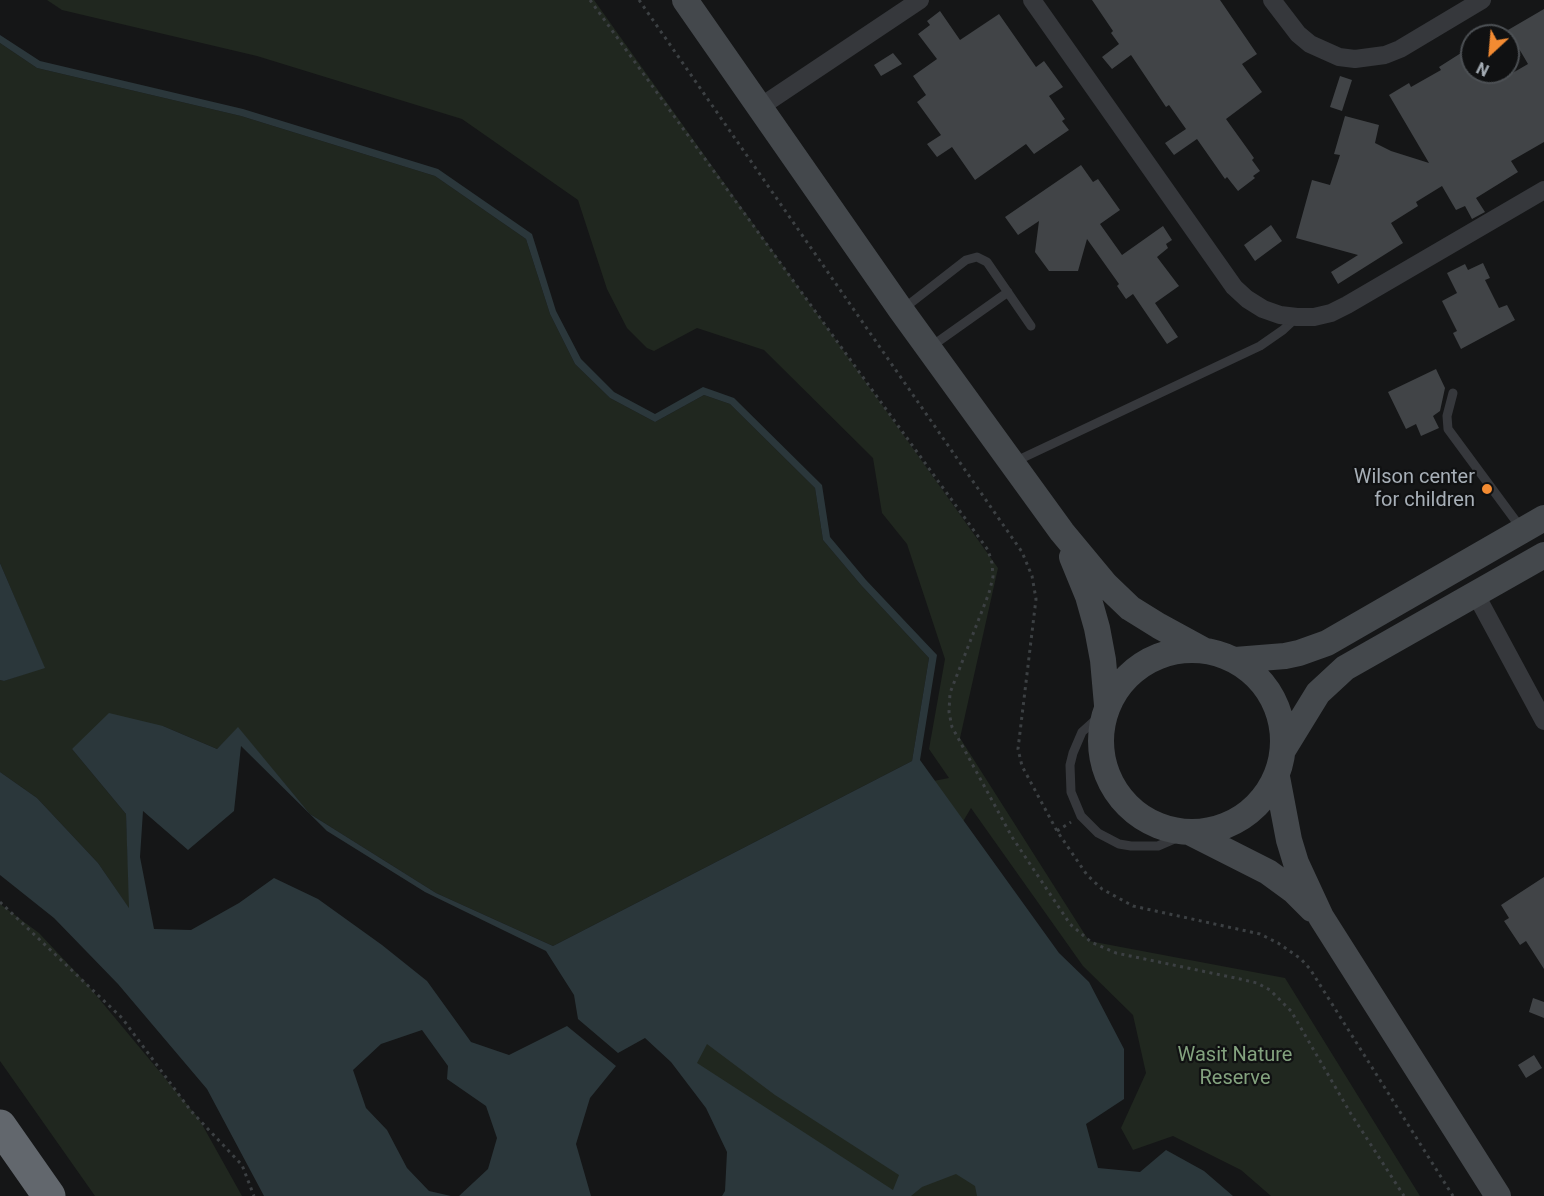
<!DOCTYPE html>
<style>
body{margin:0}
#map{position:relative;width:1544px;height:1196px;overflow:hidden;background:#151617;font-family:Roboto,sans-serif}
canvas{display:block}
.north{position:absolute;left:1460px;top:24px;width:60px;height:60px;box-sizing:border-box;background:#101112;border:2px solid #4c5054;border-radius:50%;rotate:206deg;font-size:16px;font-weight:700;line-height:24px;text-align:center;color:#a7afb7}
.north::after{content:'';display:block;margin:auto;width:21px;height:27px;background:#f38b32;clip-path:polygon(50% 0,100% 100%,50% 72%,0 100%)}
</style>
<div id="map">
<canvas width="1544" height="1196"></canvas>
<div class="north">N</div>
</div>
<script>
const c = document.querySelector('canvas').getContext('2d');
c.lineJoin = 'round';
function fill(path, color) { c.fillStyle = color; c.fill(path, 'evenodd'); }
const poly = rows => new Path2D(rows.map(r => 'M' + r).join(''));
function strokePath(path, color, width, dash) { c.strokeStyle = color; c.lineWidth = width; c.lineCap = dash ? 'butt' : 'round'; c.setLineDash(dash || []); c.stroke(path); }
function label(font, color, halo, rows, align = 'center') {
  c.font = font + ' Roboto,sans-serif'; c.lineWidth = 4.5; c.setLineDash([]); c.textBaseline = 'middle'; c.strokeStyle = halo; c.fillStyle = color; for (const [text, x, y, turn = 0] of rows) {
    c.save(); c.translate(x, y); c.rotate((+turn || 0) * Math.PI / 180); c.textAlign = isNaN(turn) ? turn : align; if (halo) c.strokeText(text, 0, 0); c.fillText(text, 0, 0); c.restore();
  }
}
fill(poly([
 [47,0,594,0,998,568,960,738,1089,941,1285,978,1420,1196,1271,1196,1241,1170,1173,1136,1133,1150,1121,1128,1146,1073,1133,1015,1083,966,971,808,958,830,988,1196,873,1196,718,1089,682,1051,913,785,949,778,929,749,945,659,907,544,882,513,873,458,764,350,697,328,654,351,647,348,627,328,607,289,578,200,462,119,257,56,62,10],
 [0,43,37,68,241,116,435,176,526,239,550,314,575,364,610,398,655,422,704,395,730,404,815,488,823,540,861,585,929,658,912,761,553,946,436,893,310,814,238,728,217,749,163,726,72,749,126,814,130,910,98,863,37,798,0,772,0,680,4,681,44,667,0,563],
 [0,904,39,933,86,983,199,1119,242,1196,95,1196,0,1061]
]), '#20271f');
fill(poly([
 [0,35,40,61,243,109,438,169,532,234,556,311,581,359,614,392,655,414,703,387,734,398,822,485,830,537,866,580,937,655,920,760,1059,953,1089,982,1124,1049,1124,1099,1086,1124,1098,1168,1140,1172,1166,1150,1204,1171,1233,1196,977,1196,975,1186,956,1174,922,1187,911,1196,722,1196,725,1191,727,1152,706,1108,671,1062,645,1038,618,1053,578,1019,574,995,546,951,425,892,327,831,241,746,234,811,188,850,143,811,140,857,154,929,191,930,239,903,274,878,318,899,382,945,427,981,471,1042,509,1055,567,1026,616,1066,590,1098,576,1144,591,1196,459,1196,488,1169,497,1138,486,1106,447,1079,448,1066,422,1030,381,1044,353,1070,366,1108,387,1130,407,1168,429,1191,451,1196,264,1196,207,1089,118,984,54,918,0,875,0,772,37,798,98,863,129,908,126,814,72,749,109,713,163,726,217,749,238,727,310,814,436,893,553,946,912,761,929,658,861,585,823,540,815,488,730,404,704,395,655,422,610,398,575,364,550,314,526,239,435,176,241,116,37,68,0,43],
 [707,1044,775,1095,899,1175,893,1190,697,1063],
 [0,563,45,668,4,681,0,680]
]), '#2b373b');
fill(poly([
 [1092,0,1220,0,1257,54,1242,64,1262,92,1226,119,1254,158,1252,160,1260,171,1253,176,1255,178,1238,191,1227,177,1225,179,1197,139,1174,155,1165,143,1186,129,1169,105,1166,107,1131,55,1112,69,1102,57,1119,44,1111,33,1113,31],
 [1544,9,1544,142,1511,161,1518,172,1476,198,1485,212,1472,219,1465,206,1456,210,1442,186,1416,202,1418,206,1391,223,1403,243,1338,284,1331,272,1358,255,1296,238,1312,180,1330,185,1340,155,1334,154,1345,116,1379,125,1375,143,1391,151,1429,163,1389,95,1409,83,1411,87,1441,70,1439,67,1461,53,1465,59,1472,55,1472,72,1491,72,1497,82,1528,64,1508,30],
 [940,11,960,40,999,14,1036,67,1044,61,1063,87,1049,96,1065,119,1062,121,1069,130,1034,154,1026,144,975,180,952,147,937,157,927,144,941,135,917,102,926,95,913,76,937,59,918,34,930,25,927,21],
 [893,53,902,64,881,76,874,65],
 [1340,76,1352,80,1342,111,1330,107],
 [1081,165,1093,182,1098,179,1120,210,1100,224,1122,255,1163,226,1172,240,1166,244,1168,248,1157,257,1179,286,1155,303,1178,337,1167,344,1133,294,1126,299,1117,286,1119,284,1087,239,1078,271,1049,271,1035,252,1039,221,1018,235,1005,217],
 [1271,225,1282,241,1255,261,1244,245],
 [1483,263,1490,278,1485,280,1499,308,1507,305,1515,320,1461,349,1453,333,1457,331,1442,301,1457,293,1447,273,1465,264,1468,270],
 [1436,369,1445,388,1440,411,1433,416,1439,428,1421,436,1416,424,1406,429,1388,392],
 [1544,877,1544,969,1526,941,1520,945,1504,921,1509,918,1501,905],
 [1533,998,1544,1002,1544,1018,1529,1012],
 [1534,1055,1542,1068,1526,1078,1518,1065]
]), '#414447');
strokePath(poly([
 [590,0,988,550,992,563,993,577,989,593,950,693,949,712,952,727,1012,837,1070,924,1091,942,1116,953,1240,979,1257,983,1270,990,1291,1011,1351,1114,1404,1196],
 [639,0,1022,552,1032,576,1036,599,1018,749,1022,766,1057,831,1087,875,1102,889,1133,906,1260,934,1278,943,1301,959,1310,969,1453,1196],
 [1057,831,1071,822],
 [0,902,122,1018,191,1111,242,1165,254,1196]
]), '#3c4043', 3, [3, 4.5]);
strokePath(poly([
 [903,309,966,260,977,257,987,262,1031,326],
 [929,348,1008,292],
 [1453,393,1447,416,1448,429,1521,528],
 [1014,462,1260,346,1283,330,1297,317],
 [1103,713,1082,732,1073,753,1070,765,1071,792,1081,816,1098,833,1119,844,1131,846,1158,846,1188,833]
]), '#36383c', 9);
strokePath(poly([
 [1032,0,1234,287,1247,299,1263,309,1280,315,1297,317,1314,317,1331,313,1347,305,1544,190],
 [1272,0,1298,34,1310,44,1339,57,1355,59,1385,55,1400,49,1482,0],
 [760,107,920,0],
 [1475,593,1544,721]
]), '#36383c', 18);
strokePath(poly([
 [685,0,901,310,1062,532,1106,585,1130,608,1159,626,1203,650],
 [1072,557,1088,596,1097,628,1103,660,1107,705],
 '1101 741a91 91 0 1 1 182 0a91 91 0 1 1-182 0Z',
 [1235,660,1285,656,1299,653,1327,643,1544,518],
 [1283,750,1318,693,1345,668,1544,555],
 [1277,777,1289,840,1296,863,1321,917,1498,1196],
 [1191,833,1268,872,1294,891,1312,909]
]), '#44484c', 26);
strokePath(poly([
 [0,1126,49,1196]
]), '#62676d', 33);
for (const [x, y, r, color] of [
 [1487,489,6,"#f38b32"]
]) { const dot = new Path2D(); dot.arc(x, y, r, 0, 2 * Math.PI); c.fillStyle = color; c.fill(dot); strokePath(dot, '#101112', 2); }
label('20px', '#a7afb7', '#101112', [
 ["Wilson center",1475,478],
 ["for children",1475,501]
], 'right');
label('20px', '#83a27e', '#101112', [
 ["Wasit Nature",1235,1056],
 ["Reserve",1235,1079]
]);
</script>
